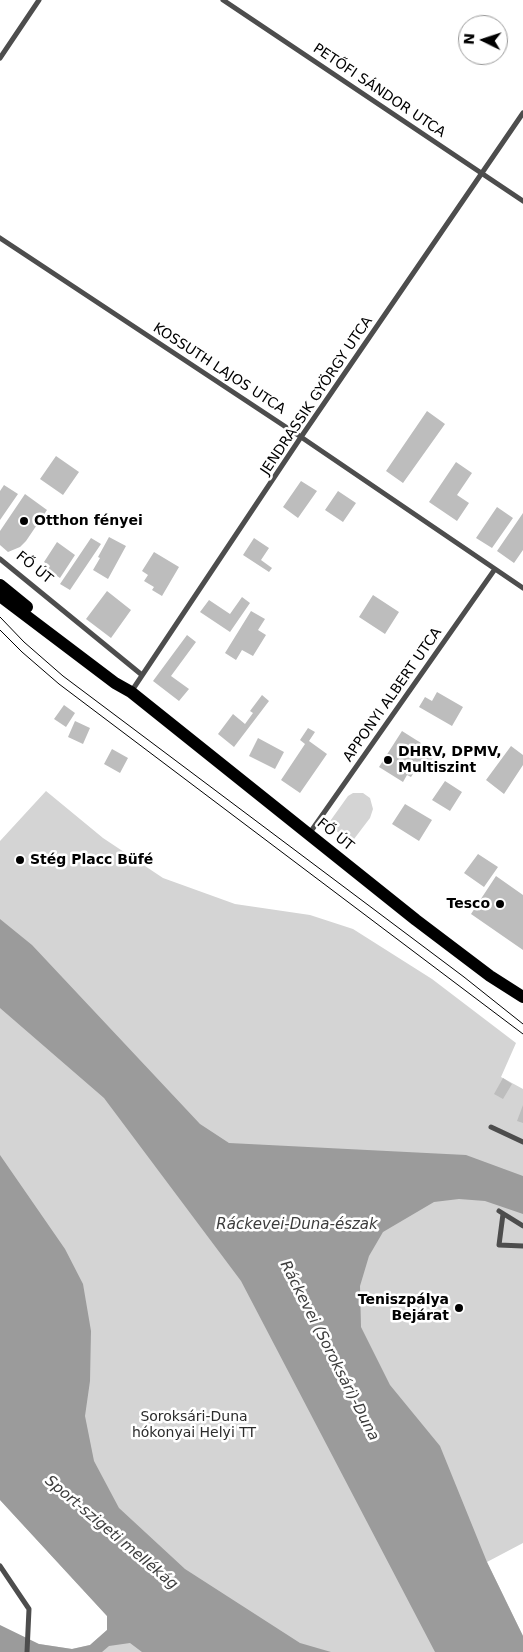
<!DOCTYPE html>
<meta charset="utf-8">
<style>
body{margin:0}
#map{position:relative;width:523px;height:1652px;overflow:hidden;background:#fff;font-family:"DejaVu Sans",sans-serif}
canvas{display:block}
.north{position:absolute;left:458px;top:15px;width:50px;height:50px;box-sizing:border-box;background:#fff;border:1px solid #999;border-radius:50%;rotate:274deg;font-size:14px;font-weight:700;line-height:20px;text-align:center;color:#000}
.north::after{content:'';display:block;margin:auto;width:18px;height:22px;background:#000;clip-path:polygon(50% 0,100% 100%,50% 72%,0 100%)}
</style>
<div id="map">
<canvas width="523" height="1652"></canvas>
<div class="north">N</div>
</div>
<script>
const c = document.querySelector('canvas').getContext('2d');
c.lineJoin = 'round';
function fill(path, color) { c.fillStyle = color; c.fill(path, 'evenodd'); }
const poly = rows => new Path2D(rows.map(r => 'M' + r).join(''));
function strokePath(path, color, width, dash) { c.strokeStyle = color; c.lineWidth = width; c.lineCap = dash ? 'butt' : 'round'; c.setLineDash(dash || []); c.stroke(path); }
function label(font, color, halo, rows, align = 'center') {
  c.font = font + ' "DejaVu Sans",sans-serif'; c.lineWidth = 5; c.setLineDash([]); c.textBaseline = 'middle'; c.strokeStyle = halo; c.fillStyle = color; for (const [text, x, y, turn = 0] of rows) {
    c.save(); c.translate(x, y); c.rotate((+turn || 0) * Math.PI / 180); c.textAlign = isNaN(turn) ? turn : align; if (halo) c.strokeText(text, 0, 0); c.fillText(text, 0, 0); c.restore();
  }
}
fill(poly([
 [46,791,103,838,163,878,235,904,310,915,353,929,432,979,516,1043,501,1077,523,1089,523,1543,487,1562,523,1636,523,1652,38,1652,39,1644,72,1649,90,1645,107,1630,107,1616,0,1500,0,841],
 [353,793,363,793,370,798,373,809,370,818,351,843,328,824,348,796]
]), '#d4d4d4');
fill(poly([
 [0,919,32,945,200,1124,229,1143,466,1155,523,1176,523,1214,485,1201,459,1199,434,1202,383,1232,369,1256,360,1286,361,1327,390,1385,440,1446,487,1562,523,1636,523,1652,435,1652,241,1281,104,1098,0,1008],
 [0,1155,65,1249,83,1284,91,1331,90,1381,85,1416,94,1461,119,1508,185,1569,300,1643,331,1652,142,1652,130,1643,109,1646,102,1652,0,1652,0,1625,39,1644,72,1649,90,1645,107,1630,107,1616,0,1500]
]), '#9b9b9b');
fill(poly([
 [427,411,445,424,403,483,386,471],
 [56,456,79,472,63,495,40,479],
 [456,462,472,473,457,495,469,503,457,521,429,502],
 [301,481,317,491,298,518,283,507],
 [4,485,18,494,0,520,0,491],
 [338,491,356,503,343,522,325,510],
 [25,494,47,510,26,541,20,547,8,552,0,545,0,531],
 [497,507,513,518,492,548,476,538],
 [523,513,523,550,514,563,497,551],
 [109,537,126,546,108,579,93,570,100,558,98,557],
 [91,538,101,544,70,590,60,584],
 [254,538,269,548,261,560,272,568,269,572,243,555],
 [57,542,75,555,60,578,47,569,50,566,44,562],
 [154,552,179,567,162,596,152,590,154,587,144,581,148,575,142,571],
 [107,591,131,610,111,638,86,619],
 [373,595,399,612,385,634,359,617],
 [242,597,250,603,230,632,200,612,209,600,230,614],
 [251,611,265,619,258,630,266,635,253,656,242,650,236,660,225,653],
 [187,635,196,642,171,676,189,689,179,701,153,681],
 [437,692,463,707,452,726,419,707,425,697,432,701],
 [262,695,269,701,234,747,218,734,233,714,245,724,253,713,250,711],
 [64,705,75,713,66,727,54,719],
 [75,721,90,728,83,744,68,737],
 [308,728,315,732,309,741,327,754,300,793,281,780,305,744,300,740],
 [402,731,421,743,419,746,434,756,425,770,418,766,411,777,407,775,403,782,379,767],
 [258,738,284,752,275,769,249,756],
 [511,746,523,755,523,765,504,794,486,780],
 [112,749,128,758,120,773,104,764],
 [445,781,462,792,450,811,432,800],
 [405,804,432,820,419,841,392,824],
 [478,854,498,867,484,887,464,873],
 [496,876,523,895,523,950,471,914],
 [503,1078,512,1084,503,1099,494,1094],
 [523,1105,523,1123,517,1121]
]), '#bdbdbd');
strokePath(poly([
 [223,0,523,201],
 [0,58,39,0],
 [0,238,301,437,523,588],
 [0,559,142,675],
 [131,692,301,437,523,113],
 [309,834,495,569],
 [491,1127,523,1142],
 [499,1211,523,1226],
 [503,1214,499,1245,523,1246],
 [0,1566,29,1609,27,1652]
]), '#4d4d4d', 5);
strokePath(poly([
 [0,585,27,607],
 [0,596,115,683,131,692,416,920,490,976,523,997]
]), '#000', 12);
strokePath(poly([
 [0,617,24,642,63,676,464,977,523,1024],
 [0,630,22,652,59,684,523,1034]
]), '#000', 1);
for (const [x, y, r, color] of [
 [24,521,5,"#000"],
 [388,760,5,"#000"],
 [20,860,5,"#000"],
 [500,904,5,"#000"],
 [459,1308,5,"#000"]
]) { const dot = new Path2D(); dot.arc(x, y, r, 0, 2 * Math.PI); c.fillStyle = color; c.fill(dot); strokePath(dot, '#fff', 2); }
label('14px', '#000', '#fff', [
 ["PETŐFI SÁNDOR UTCA",379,91,34],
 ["KOSSUTH LAJOS UTCA",219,369,33],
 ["JENDRASSIK GYÖRGY UTCA",317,396,-56],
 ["FŐ ÚT",34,568,39],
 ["APPONYI ALBERT UTCA",393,695,-55],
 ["FŐ ÚT",335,835,39]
]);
label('bold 14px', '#000', '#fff', [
 ["Otthon fényei",34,521],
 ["DHRV, DPMV,",398,752],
 ["Multiszint",398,768],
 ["Stég Placc Büfé",30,860],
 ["Tesco",490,904,"right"],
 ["Teniszpálya",449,1300,"right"],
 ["Bejárat",449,1316,"right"]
], 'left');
label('14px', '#2b2b2b', '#fff', [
 ["Soroksári-Duna",194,1417],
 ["hókonyai Helyi TT",194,1433]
]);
label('italic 15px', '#3c3c3c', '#fff', [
 ["Ráckevei-Duna-észak",297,1225],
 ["Ráckevei (Soroksári)-Duna",329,1351,63],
 ["Sport-szigeti mellékág",111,1533,40]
]);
</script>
